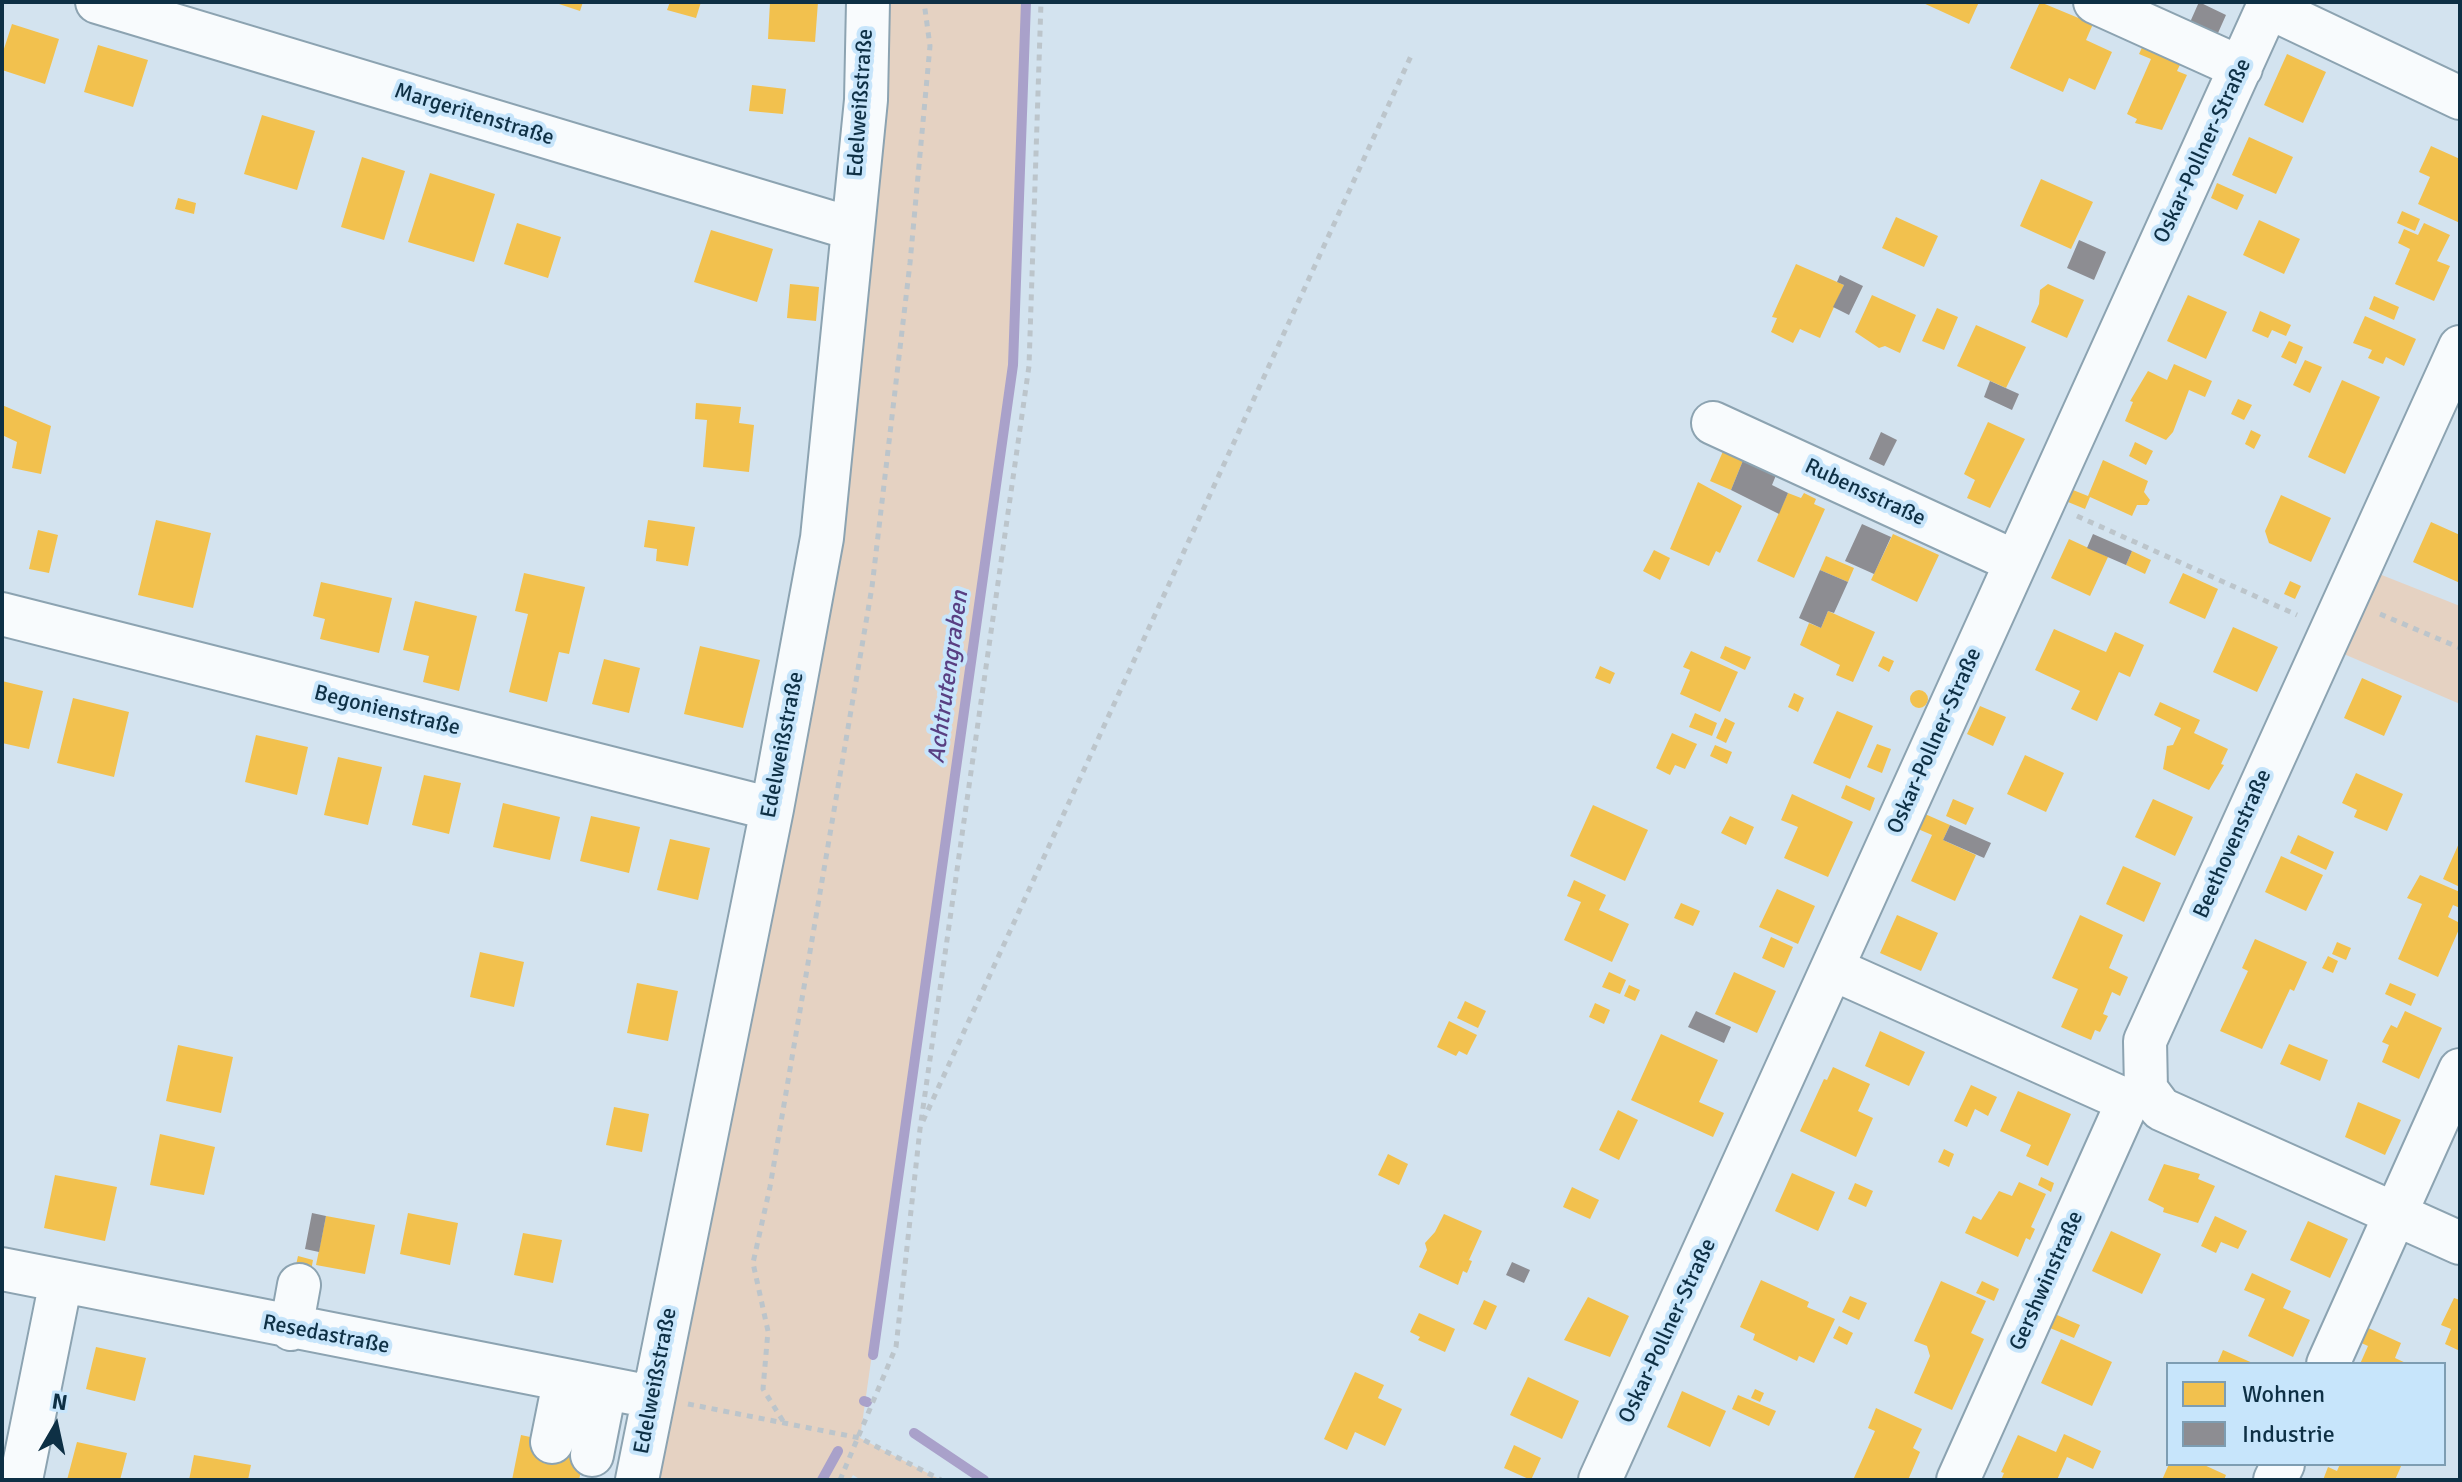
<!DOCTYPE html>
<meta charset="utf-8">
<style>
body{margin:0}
#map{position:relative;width:2462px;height:1482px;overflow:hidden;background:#d3e3ef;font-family:Signika,sans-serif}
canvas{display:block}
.frame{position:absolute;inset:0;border:4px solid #0e3045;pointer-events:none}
.legend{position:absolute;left:2166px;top:1362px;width:280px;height:104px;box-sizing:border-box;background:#c7e5fb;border:2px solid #7d9db2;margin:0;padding:10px 14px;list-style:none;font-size:24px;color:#0e3045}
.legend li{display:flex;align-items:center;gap:16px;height:40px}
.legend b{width:40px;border:2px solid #7d9db2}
.north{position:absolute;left:16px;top:1386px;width:80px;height:80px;-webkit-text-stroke:6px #c7e5fb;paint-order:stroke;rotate:9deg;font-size:22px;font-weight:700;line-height:32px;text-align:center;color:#0e3045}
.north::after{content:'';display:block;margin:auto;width:28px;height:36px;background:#0e3045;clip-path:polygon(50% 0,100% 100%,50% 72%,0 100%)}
</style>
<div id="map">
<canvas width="2462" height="1482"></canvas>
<div class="frame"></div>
<ul class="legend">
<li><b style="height:22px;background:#f2c14e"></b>Wohnen</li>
<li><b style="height:22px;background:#8d8d92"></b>Industrie</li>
</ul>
<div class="north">N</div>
</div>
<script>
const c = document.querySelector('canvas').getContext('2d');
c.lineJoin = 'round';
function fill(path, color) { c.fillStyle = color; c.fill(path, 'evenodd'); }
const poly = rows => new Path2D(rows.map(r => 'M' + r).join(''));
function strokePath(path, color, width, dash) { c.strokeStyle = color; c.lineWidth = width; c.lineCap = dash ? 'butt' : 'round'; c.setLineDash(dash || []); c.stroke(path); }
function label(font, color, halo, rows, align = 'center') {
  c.font = font + ' Signika,sans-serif'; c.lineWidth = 8; c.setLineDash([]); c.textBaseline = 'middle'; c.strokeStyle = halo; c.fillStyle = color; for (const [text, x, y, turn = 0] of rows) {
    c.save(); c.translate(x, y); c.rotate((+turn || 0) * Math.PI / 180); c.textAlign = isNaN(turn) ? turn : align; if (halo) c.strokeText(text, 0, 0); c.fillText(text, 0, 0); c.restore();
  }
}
fill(poly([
 [868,2,1026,2,1013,365,860,1438,941,1480,861,1480,853,1475,850,1480,637,1480,772,809],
 [2359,566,2460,606,2460,704,2323,645]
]), '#e5d2c2');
fill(poly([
 [553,2,583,2,580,11],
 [670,2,701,2,696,18,667,10],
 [770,2,818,2,815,42,768,39],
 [1921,2,1979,2,1969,24],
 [2040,2,2093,24,2086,40,2112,52,2095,90,2069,78,2063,92,2010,68],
 [12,24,59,39,45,84,2,70,2,55],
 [2148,35,2186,52,2177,71,2187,75,2162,130,2135,123,2137,119,2127,114,2151,59,2139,54],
 [98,45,148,60,133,107,84,92],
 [2287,54,2326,72,2303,123,2264,105],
 [752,85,786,89,783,114,749,111],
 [262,115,315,131,297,190,244,174],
 [2249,137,2293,157,2276,194,2232,175],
 [2431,146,2460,159,2460,223,2418,204,2430,177,2419,172],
 [362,157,405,171,384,240,341,227],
 [430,173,495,194,474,262,408,242],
 [2041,179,2093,202,2071,249,2020,226],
 [2217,183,2244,195,2237,210,2211,198],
 [178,198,196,203,194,214,175,209],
 [2402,211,2420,219,2415,231,2397,223],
 [1896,217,1938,236,1924,267,1882,248],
 [2259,220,2300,239,2284,274,2243,255],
 [517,223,561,237,548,278,504,264],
 [2424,223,2450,235,2437,261,2450,266,2434,301,2395,284,2410,249,2398,243,2404,229,2418,235],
 [711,230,773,249,757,302,694,282],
 [1796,264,1844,285,1820,338,1800,329,1793,343,1771,332,1777,318,1772,317],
 [790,284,819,287,816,321,787,318],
 [2048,284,2084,300,2067,338,2031,322,2039,304,2040,290],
 [1872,295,1916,315,1900,353,1885,346,1879,348,1855,332],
 [2188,295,2227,312,2206,359,2167,341],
 [2374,296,2399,307,2394,320,2369,309],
 [1937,308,1958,317,1944,350,1922,341],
 [2260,311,2291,325,2286,336,2272,330,2268,338,2252,331],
 [2365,316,2416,339,2404,366,2386,357,2383,364,2368,358,2372,350,2353,343],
 [1976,325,2026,347,2006,388,1957,366],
 [2289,341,2303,347,2296,364,2281,357],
 [2305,360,2322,367,2310,393,2293,385],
 [2174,364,2212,381,2205,397,2189,390,2173,432,2166,440,2125,421,2133,402,2130,401,2148,371,2167,380],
 [2342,380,2380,397,2345,474,2308,457],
 [2238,399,2252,405,2244,420,2231,414],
 [696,403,741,407,739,423,754,425,749,472,703,467,707,420,695,419],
 [2,405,51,426,41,474,12,468,17,442,2,435],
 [1988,422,2025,439,1990,508,1967,498,1975,480,1964,474],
 [2251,430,2261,435,2254,449,2245,444],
 [2135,442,2153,451,2146,465,2129,456],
 [1724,449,1744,458,1731,490,1710,481],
 [2103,460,2148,481,2144,492,2150,500,2147,505,2137,505,2132,516,2090,497,2085,509,2068,502,2073,490,2088,496],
 [1698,482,1742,506,1720,553,1716,551,1709,566,1670,549],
 [1788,493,1801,498,1804,493,1816,499,1814,504,1825,509,1794,578,1757,561],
 [2281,495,2331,518,2311,562,2269,543,2265,531],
 [156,520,211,533,193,608,138,595],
 [648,520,695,527,688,566,656,561,657,549,644,547],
 [2431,522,2460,535,2460,583,2413,562],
 [38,530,58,535,49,573,29,569],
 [1893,534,1939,555,1917,602,1871,580],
 [2069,539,2108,557,2090,596,2051,578],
 [1654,550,1670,558,1660,580,1643,571],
 [2132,551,2151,560,2145,574,2126,565],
 [1826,556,1854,568,1848,582,1820,570],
 [524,573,585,587,569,654,559,652,547,702,509,692,528,614,515,611],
 [2183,573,2218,589,2205,619,2169,603],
 [2290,581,2301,586,2295,599,2284,594],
 [321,582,392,598,379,653,320,639,325,619,313,616],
 [415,601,477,616,459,691,423,682,429,656,403,650],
 [1828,611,1875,632,1853,682,1836,675,1840,665,1800,645,1809,623,1821,628],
 [2233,627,2278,647,2257,692,2213,672],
 [2054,629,2106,652,2115,632,2144,645,2130,677,2119,672,2097,721,2071,709,2080,691,2035,670],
 [700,646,760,660,743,728,684,714],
 [1725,646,1751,657,1745,670,1720,658],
 [1691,651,1738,672,1720,712,1680,694,1690,670,1683,667],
 [1883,656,1894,661,1889,672,1878,666],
 [604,659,640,668,629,713,592,704],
 [1600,666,1615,673,1610,684,1595,678],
 [2362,678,2402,696,2384,736,2344,718],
 [2,681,43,691,29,749,2,743],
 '1910 699a9 9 0 1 1 18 0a9 9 0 1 1-18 0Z',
 [1794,693,1804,698,1798,712,1788,707],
 [73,698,129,712,114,777,57,763],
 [2160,702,2200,720,2194,733,2228,749,2221,764,2224,765,2209,790,2163,769,2167,746,2173,745,2181,728,2154,715],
 [1980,706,2006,717,1993,746,1967,734],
 [1837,711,1873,726,1850,779,1813,763],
 [1695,713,1717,723,1712,736,1689,727],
 [1725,718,1735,723,1726,743,1716,738],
 [1672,733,1697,744,1685,769,1675,765,1670,775,1656,768],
 [256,735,308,747,297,795,245,782],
 [1877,744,1891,749,1882,773,1867,767],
 [1715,745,1732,752,1727,764,1710,756],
 [2025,755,2064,773,2046,812,2007,794],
 [338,757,382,767,368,825,324,815],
 [2356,773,2403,794,2387,831,2354,817,2357,810,2342,803],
 [424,775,461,783,449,834,412,825],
 [1846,785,1875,798,1870,811,1841,798],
 [1792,794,1853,822,1828,877,1784,858,1798,827,1781,820],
 [1953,799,1974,808,1966,825,1946,816],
 [2153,799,2193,817,2175,856,2135,837],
 [503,803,560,817,550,860,493,847],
 [1593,805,1648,830,1625,881,1570,856],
 [1925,814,1950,825,1943,840,1976,855,1955,901,1911,881,1932,835,1918,829],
 [591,816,640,827,629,873,580,861],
 [1730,816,1754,827,1746,845,1721,833],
 [2298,835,2334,852,2326,870,2290,853],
 [670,839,710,848,698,900,657,890],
 [2460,841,2460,887,2443,879],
 [2281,856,2323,875,2306,911,2265,892],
 [2123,866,2161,883,2144,922,2106,904],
 [2420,875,2460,892,2460,908,2453,905,2448,917,2460,923,2460,927,2438,977,2398,959,2422,904,2407,898],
 [1574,880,1606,895,1599,910,1629,924,1612,962,1564,940,1581,902,1567,896],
 [1777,889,1815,906,1798,944,1759,927],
 [1681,903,1700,911,1693,926,1674,918],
 [1897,915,1938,933,1921,971,1880,953],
 [2080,915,2123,935,2109,968,2128,977,2120,996,2112,992,2103,1014,2108,1016,2100,1032,2095,1030,2091,1040,2061,1027,2078,989,2052,978],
 [1771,937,1793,947,1784,968,1762,958],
 [2255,939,2307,962,2294,991,2290,989,2262,1049,2220,1031,2248,971,2242,968],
 [2337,942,2351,948,2346,960,2332,954],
 [480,952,524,962,514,1007,470,997],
 [2328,956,2338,961,2333,973,2322,968],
 [1609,972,1626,980,1620,994,1602,987],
 [1734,972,1776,991,1757,1033,1715,1014],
 [637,983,678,991,668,1041,627,1033],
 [2390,983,2416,994,2411,1006,2385,994],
 [1629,985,1640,990,1635,1001,1624,996],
 [1465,1001,1486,1011,1478,1028,1457,1018],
 [1595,1003,1610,1010,1604,1024,1589,1017],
 [2405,1011,2442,1028,2419,1079,2382,1062,2389,1045,2382,1042,2391,1025,2397,1028],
 [1449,1021,1477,1035,1467,1055,1459,1051,1456,1056,1437,1047],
 [1880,1031,1925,1052,1909,1086,1865,1066],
 [1661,1034,1718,1060,1699,1102,1724,1113,1713,1137,1631,1100],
 [2289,1044,2328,1060,2320,1081,2280,1064],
 [178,1045,233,1057,221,1113,166,1101],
 [1833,1067,1870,1084,1858,1111,1873,1118,1856,1157,1800,1131,1824,1079,1827,1080],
 [1971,1085,1997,1097,1988,1116,1975,1109,1967,1127,1954,1121],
 [2018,1091,2071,1114,2048,1166,2026,1156,2031,1145,2000,1131],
 [2358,1102,2401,1120,2385,1155,2345,1137],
 [614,1107,649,1114,642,1152,606,1145],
 [1618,1110,1638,1120,1619,1160,1599,1150],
 [160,1134,215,1147,204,1195,150,1185],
 [1944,1149,1954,1154,1949,1167,1938,1162],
 [1388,1154,1408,1164,1399,1185,1378,1175],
 [2164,1164,2200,1174,2198,1179,2215,1186,2198,1223,2163,1212,2164,1208,2148,1200],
 [1792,1173,1835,1192,1818,1231,1775,1211],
 [55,1175,117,1187,105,1241,44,1228],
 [2041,1177,2054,1183,2051,1192,2038,1185],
 [2019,1182,2046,1194,2031,1227,2035,1229,2030,1240,2026,1238,2018,1257,1965,1233,1973,1216,1981,1220,1999,1191,2012,1196],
 [1855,1183,1873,1191,1866,1207,1848,1199],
 [1572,1187,1599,1200,1590,1219,1563,1207],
 [408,1213,458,1223,450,1265,400,1254],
 [1444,1214,1482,1231,1469,1260,1472,1261,1467,1273,1463,1271,1458,1285,1419,1267,1427,1250,1425,1243,1435,1232],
 [326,1216,375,1225,365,1274,316,1265],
 [2215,1216,2247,1231,2238,1249,2221,1242,2216,1253,2201,1246],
 [2308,1221,2348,1239,2330,1278,2290,1260],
 [2111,1231,2161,1254,2142,1294,2092,1271],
 [523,1233,562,1240,553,1283,514,1275],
 [298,1256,313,1260,308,1287,292,1283],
 [2252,1273,2291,1291,2283,1308,2310,1320,2293,1357,2248,1336,2265,1299,2244,1290],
 [1761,1280,1809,1302,1807,1307,1835,1319,1814,1363,1799,1356,1797,1361,1753,1340,1755,1334,1740,1327],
 [1941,1281,1986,1301,1971,1333,1984,1339,1952,1410,1914,1393,1930,1356,1927,1346,1914,1341],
 [1982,1281,1999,1289,1994,1301,1976,1293],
 [1850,1296,1867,1303,1859,1320,1842,1312],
 [1588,1297,1629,1316,1610,1357,1564,1340],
 [2454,1298,2460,1300,2460,1351,2445,1344,2451,1329,2441,1325],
 [1484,1300,1497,1306,1486,1330,1473,1324],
 [1419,1313,1455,1329,1445,1352,1418,1340,1420,1337,1410,1332],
 [2057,1315,2080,1325,2074,1338,2050,1328],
 [1839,1326,1853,1333,1847,1345,1833,1338],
 [2364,1326,2401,1343,2395,1358,2408,1364,2360,1364,2368,1346,2357,1341],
 [2061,1339,2112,1362,2092,1406,2041,1383],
 [96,1347,146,1358,135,1401,86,1389],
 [2223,1350,2255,1364,2217,1364],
 [1355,1372,1384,1385,1378,1398,1402,1409,1385,1446,1355,1432,1347,1450,1324,1439],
 [1528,1377,1579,1401,1562,1439,1510,1415],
 [1755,1389,1764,1393,1760,1402,1751,1398],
 [1682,1391,1726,1411,1710,1447,1667,1427],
 [1738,1395,1776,1411,1769,1426,1732,1409],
 [1876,1408,1922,1429,1913,1448,1920,1452,1908,1480,1853,1480,1875,1431,1868,1428],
 [2064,1434,2101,1451,2093,1469,2067,1457,2057,1480,2001,1480,2004,1473,2001,1472,2018,1435,2056,1452],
 [521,1435,586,1449,579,1480,512,1480],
 [77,1442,127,1453,120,1480,67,1480],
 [1514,1445,1541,1458,1531,1480,1504,1468],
 [194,1455,251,1465,248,1480,189,1480],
 [2169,1464,2202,1464,2226,1475,2224,1480,2162,1480],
 [2340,1464,2402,1464,2395,1480,2323,1480,2328,1467,2337,1471]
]), '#f2c14e');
fill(poly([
 [2199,2,2226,15,2214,42,2187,29],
 [2079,240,2106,252,2094,280,2067,268],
 [1840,275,1863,286,1849,315,1833,307,1844,285,1837,282],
 [1990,381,2019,394,2012,410,1984,397],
 [1881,432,1897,440,1884,466,1869,459],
 [1744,458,1779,468,1772,485,1788,493,1779,514,1731,490],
 [1862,524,1891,537,1874,574,1845,561],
 [2093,534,2132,551,2126,565,2087,548],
 [1820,570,1848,582,1834,613,1828,611,1821,628,1799,618],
 [1950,825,1991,843,1984,858,1943,840],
 [1696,1011,1731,1027,1724,1043,1688,1027],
 [312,1213,326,1216,319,1252,305,1249],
 [1512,1262,1530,1270,1524,1283,1506,1275]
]), '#8d8d92');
strokePath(poly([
 [873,1355,1013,365,1026,2],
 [864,1401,867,1402],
 [914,1433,984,1480],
 [822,1480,838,1451]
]), '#a9a1ca', 10);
const minor = poly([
 [97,2,850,228],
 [2095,2,2241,68],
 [2268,7,2460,98],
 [2460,347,2145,1041,2146,1089,2161,1109,2460,1243],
 [1713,423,2016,562],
 [2,614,772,809],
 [1833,969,2128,1101],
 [2,1269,652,1397],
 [291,1329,299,1285],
 [2328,1364,2460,1070],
 [552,1442,564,1382],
 [592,1455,605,1389],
 [21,1480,61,1281],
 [637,1480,772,809,822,538,866,100,868,2],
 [1600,1480,2270,2],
 [1958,1480,2128,1101,2146,1089],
 [2275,1480,2283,1464]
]);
strokePath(minor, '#8ca3b1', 46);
strokePath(poly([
 [2077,516,2297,615],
 [2380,614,2460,648],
 [923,1121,1411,56],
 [688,1404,860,1438,941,1480],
 [783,1421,763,1389,768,1331,753,1263,770,1187,872,587,910,263,930,46,924,2],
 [840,1480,896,1347,920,1129,1029,366,1041,2]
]), '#bcc5cb', 5, [6, 6]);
strokePath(minor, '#f8fbfd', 42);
label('22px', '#0e3045', '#c7e5fb', [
 ["Edelweißstraße",861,103,-86],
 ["Margeritenstraße",474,115,17],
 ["Oskar-Pollner-Straße",2203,151,-65],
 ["Rubensstraße",1865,493,25],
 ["Begonienstraße",387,711,14],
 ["Oskar-Pollner-Straße",1935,741,-66],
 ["Edelweißstraße",783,745,-79],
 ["Beethovenstraße",2233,844,-66],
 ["Gershwinstraße",2047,1281,-66],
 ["Oskar-Pollner-Straße",1668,1331,-65],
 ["Resedastraße",326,1335,11],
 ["Edelweißstraße",656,1381,-79]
]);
label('italic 24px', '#593f82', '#c7e5fb', [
 ["Achtrutengraben",949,677,-82]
]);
</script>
